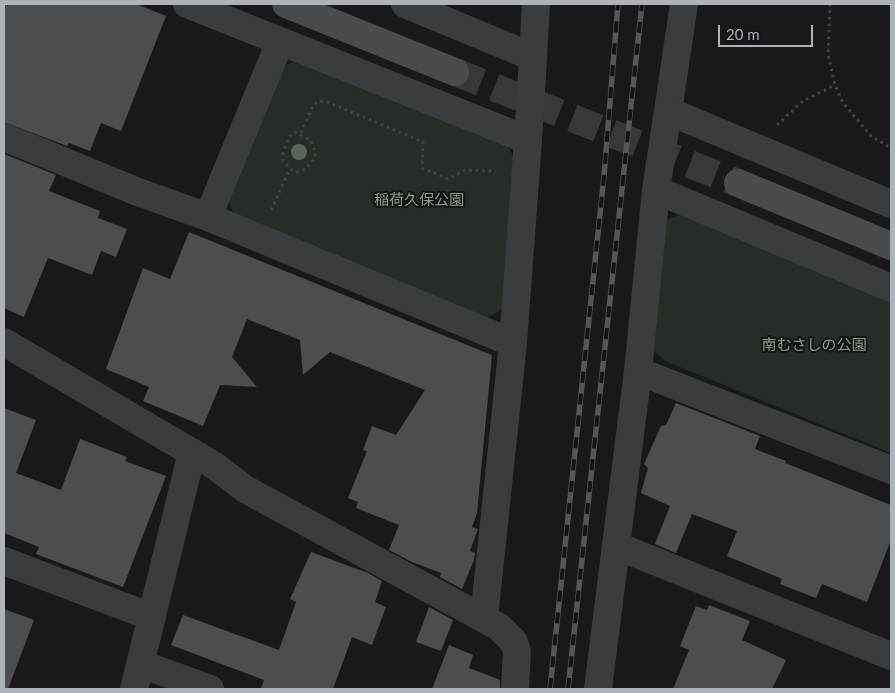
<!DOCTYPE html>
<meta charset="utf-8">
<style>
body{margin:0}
#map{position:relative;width:895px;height:693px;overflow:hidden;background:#19191b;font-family:Lato,sans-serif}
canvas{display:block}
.frame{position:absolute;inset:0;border:5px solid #adb3b9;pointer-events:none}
.scale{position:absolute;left:718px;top:25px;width:95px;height:22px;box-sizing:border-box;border:2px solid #adb3b9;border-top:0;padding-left:6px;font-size:15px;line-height:18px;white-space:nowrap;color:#adb3b9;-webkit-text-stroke:4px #141416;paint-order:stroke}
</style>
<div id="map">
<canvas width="895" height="693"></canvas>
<div class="frame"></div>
<div class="scale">20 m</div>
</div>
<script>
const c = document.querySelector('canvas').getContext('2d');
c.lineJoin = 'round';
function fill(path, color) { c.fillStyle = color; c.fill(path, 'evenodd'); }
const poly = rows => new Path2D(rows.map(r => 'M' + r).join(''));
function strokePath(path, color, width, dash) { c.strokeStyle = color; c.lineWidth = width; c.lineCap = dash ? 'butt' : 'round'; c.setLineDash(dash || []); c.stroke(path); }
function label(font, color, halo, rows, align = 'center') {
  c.font = font + ' Lato,"Noto Sans JP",sans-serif'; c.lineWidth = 4; c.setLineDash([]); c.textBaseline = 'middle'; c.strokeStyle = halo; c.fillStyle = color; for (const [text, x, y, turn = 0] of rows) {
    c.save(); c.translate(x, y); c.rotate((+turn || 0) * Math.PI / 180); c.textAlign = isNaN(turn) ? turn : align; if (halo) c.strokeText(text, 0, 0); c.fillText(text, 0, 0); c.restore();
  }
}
fill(poly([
 [296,60,507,144,515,160,502,309,486,319,235,216,229,203,284,66],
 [679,215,891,300,891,453,665,361,654,351,666,220]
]), '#262c26');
fill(poly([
 [4,4,136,4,166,16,121,131,101,123,90,151,69,143,67,146,4,122],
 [4,154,56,175,49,191,100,211,98,218,127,229,116,257,101,251,92,275,48,258,24,317,4,308],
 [189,232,492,355,477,513,472,527,478,529,470,551,475,553,474,560,462,589,440,577,441,573,412,562,389,550,399,525,356,508,358,502,348,498,367,451,363,450,372,426,396,435,425,390,330,352,303,375,300,340,247,319,232,357,257,387,220,385,203,426,143,401,149,387,106,369,143,268,170,279],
 [676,403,760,436,755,449,786,461,785,463,891,505,891,540,867,602,822,584,816,598,780,584,782,579,727,556,737,531,692,514,676,553,655,544,670,506,641,493,648,468,644,464,661,426,666,425],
 [4,408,36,420,16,473,61,490,80,439,127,457,125,461,166,476,123,587,36,554,39,547,4,533],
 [311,552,368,573,382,581,375,602,386,607,372,645,352,637,333,689,261,689,264,680,171,645,183,615,279,650,296,602,290,599],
 [709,605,750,621,742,640,786,660,772,689,673,689,689,650,680,646,696,606,707,610],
 [429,607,453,620,441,651,416,642],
 [4,609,34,620,8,689,4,689],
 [449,645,473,655,469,668,500,680,500,689,432,689]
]), '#4b4d50');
strokePath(poly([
 [455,72,738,183]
]), '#37383b', 28, [28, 14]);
strokePath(poly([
 [830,4,828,54,835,85,843,103,871,136,891,148],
 [777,125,803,101,835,85],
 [301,133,313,105,319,101,327,102,423,142,422,168,448,179,465,170,496,171],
 [271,210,290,169,297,172,305,169,312,162,316,153,310,140,295,132,290,136,283,153,283,160,290,169]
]), '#414346', 3, [2.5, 4]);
strokePath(poly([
 [187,4,528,140,513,343,484,618],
 [405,4,533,57,536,4],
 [684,4,668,111,891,204],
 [4,137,138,192,208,217,513,343],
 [208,217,280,42],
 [4,342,215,466,245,489,499,627,514,642,517,652,515,689],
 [638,371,891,470],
 [617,546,891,656],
 [4,561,152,617],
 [141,664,210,689],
 [134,689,192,452],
 [598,689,638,371,656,190,891,288]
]), '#3b3c3f', 28);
strokePath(poly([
 [286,4,455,72],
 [738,183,891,246]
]), '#494b4f', 28);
const rail = poly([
 [550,689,604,176,618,4],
 [568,689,642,4]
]);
strokePath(rail, '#54565a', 5.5);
strokePath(rail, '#141416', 4, [11]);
strokePath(poly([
 [528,140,533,57],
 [656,190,668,111]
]), '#3b3c3f', 28);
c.fillStyle = '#576456';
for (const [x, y] of [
 [299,152]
]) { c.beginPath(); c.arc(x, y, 8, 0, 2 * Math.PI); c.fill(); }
label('15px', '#89a187', '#141416', [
 ["稲荷久保公園",419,200],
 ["南むさしの公園",814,345]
]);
</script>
